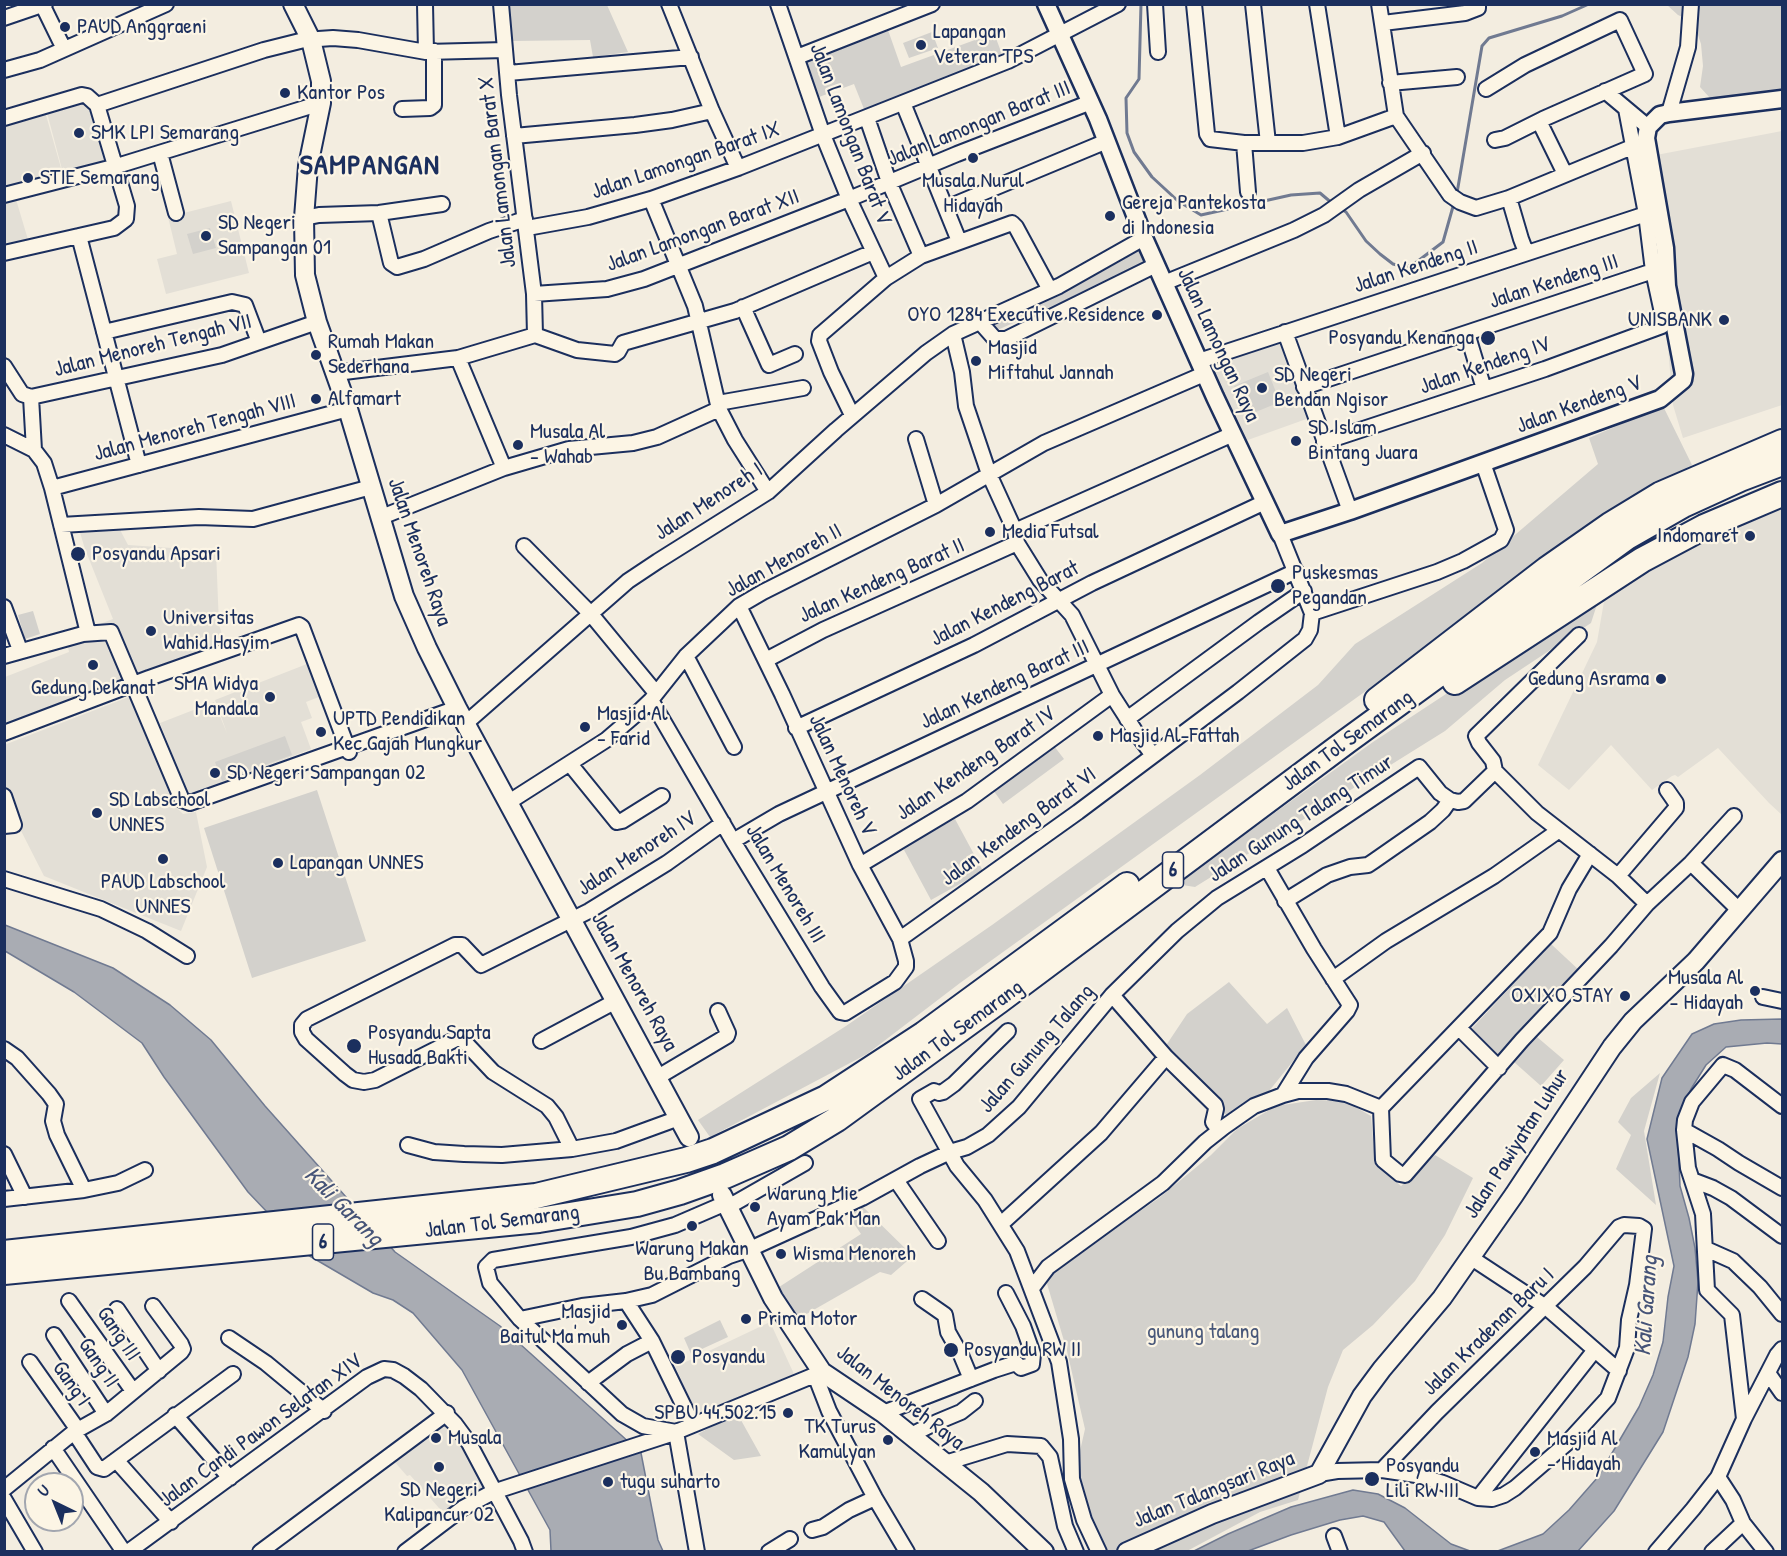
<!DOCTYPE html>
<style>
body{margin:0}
#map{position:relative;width:1787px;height:1556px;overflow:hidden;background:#f3ede0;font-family:"Patrick Hand",sans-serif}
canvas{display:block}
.frame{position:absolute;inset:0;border:6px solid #1b2f5e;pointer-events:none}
.north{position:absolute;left:24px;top:1472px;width:60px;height:60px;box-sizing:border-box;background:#fcf5e5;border:2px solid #a2a6af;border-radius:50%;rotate:317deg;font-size:16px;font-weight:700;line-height:24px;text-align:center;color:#1b2f5e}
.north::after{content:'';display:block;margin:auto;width:21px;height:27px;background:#1b2f5e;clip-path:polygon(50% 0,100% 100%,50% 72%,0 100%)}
</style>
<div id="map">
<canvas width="1787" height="1556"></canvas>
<div class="frame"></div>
<div class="north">U</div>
</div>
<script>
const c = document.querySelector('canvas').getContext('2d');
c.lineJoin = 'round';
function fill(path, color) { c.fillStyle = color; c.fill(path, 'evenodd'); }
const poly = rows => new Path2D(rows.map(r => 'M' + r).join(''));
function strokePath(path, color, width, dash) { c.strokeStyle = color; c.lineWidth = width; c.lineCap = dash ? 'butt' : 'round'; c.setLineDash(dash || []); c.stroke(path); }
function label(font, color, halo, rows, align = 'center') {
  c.font = font + ' "Patrick Hand",sans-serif'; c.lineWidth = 4.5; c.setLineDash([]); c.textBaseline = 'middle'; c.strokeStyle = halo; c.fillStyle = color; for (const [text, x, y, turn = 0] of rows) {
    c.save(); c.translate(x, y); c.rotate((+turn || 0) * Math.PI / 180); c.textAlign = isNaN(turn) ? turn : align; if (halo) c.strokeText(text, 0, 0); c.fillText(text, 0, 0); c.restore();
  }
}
fill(poly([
 [86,97,113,158,63,173,46,109],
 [44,108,63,175,12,186,29,243,4,249,4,121],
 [1782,131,1782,405,1683,438,1673,405,1651,156],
 [231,201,249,273,166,294,157,259,177,254,168,217],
 [1283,334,1312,417,1245,441,1209,360],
 [1782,502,1782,815,1769,803,1718,748,1678,777,1675,775,1672,776,1652,790,1611,745,1569,790,1538,765,1597,642,1606,590,1633,572],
 [117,524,128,545,216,551,219,625,226,646,5,727,5,677,69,652,66,637,113,619,85,549,78,526],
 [312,662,324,695,306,702,312,718,301,722,311,749,188,796,160,723,214,702,227,733,215,700],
 [134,695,177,808,183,814,196,812,207,867,181,931,44,876,15,819,5,789,4,745],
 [770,1322,794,1374,694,1421,673,1368],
 [442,1421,450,1421,486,1484,446,1516,410,1475,407,1476,393,1460]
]), '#e3dfd6');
fill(poly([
 [514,4,607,5,628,52,593,57,590,40,512,41,507,8],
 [1667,5,1782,5,1782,90,1749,93,1720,98,1710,98,1700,87,1703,66,1701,44,1695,26,1687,19,1678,15],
 [888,30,901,67,994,33,1003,57,864,109,854,84,819,97,806,60],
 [932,32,938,48,909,58,903,43],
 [210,228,216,248,193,254,187,234],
 [1139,242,1146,261,1064,301,995,331,989,321],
 [1268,372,1280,402,1246,416,1234,386],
 [1663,406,1692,465,1552,557,960,983,867,1054,710,1137,698,1120,846,1026,992,925,1200,775,1318,685,1355,644,1482,563,1598,464,1589,438],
 [1601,592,1591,623,1505,680,1445,731,1195,887,1176,884,1373,742],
 [33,611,40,634,25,639,18,615],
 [285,736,292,755,222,781,215,762],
 [1051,742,1064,759,1003,804,991,787],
 [317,790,366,941,252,978,204,828],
 [955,819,983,871,931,900,903,848],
 [1551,944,1580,971,1491,1067,1462,1039],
 [1229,982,1267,1024,1287,1008,1306,1045,1265,1096,1227,1116,1163,1050,1187,1014],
 [1537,1037,1564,1060,1541,1086,1514,1062],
 [1660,1073,1644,1131,1656,1205,1616,1169,1631,1135,1618,1122,1631,1098],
 [1316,1100,1345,1101,1371,1116,1375,1162,1401,1186,1435,1155,1473,1178,1445,1235,1415,1281,1373,1325,1343,1350,1328,1387,1298,1500,1260,1512,1187,1551,1095,1551,1087,1499,1075,1473,1085,1429,1067,1351,1045,1277,1159,1198,1211,1155,1237,1129,1276,1106],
 [861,1205,913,1256,891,1275,880,1272,796,1320,776,1289,861,1234,846,1212],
 [720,1320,728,1337,691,1354,684,1338],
 [737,1413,761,1456,734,1460,698,1434]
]), '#d3d1cc');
const water = poly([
 [5,925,113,968,170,1005,211,1040,265,1106,395,1252,500,1326,641,1453,658,1540,663,1551,551,1551,550,1530,462,1370,413,1313,393,1300,373,1293,308,1255,248,1192,164,1077,142,1043,74,992,5,951,5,925],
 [1782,1019,1782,1044,1767,1043,1726,1047,1706,1065,1691,1089,1677,1119,1680,1186,1689,1218,1695,1248,1698,1282,1695,1324,1688,1357,1663,1432,1614,1511,1578,1551,1495,1552,1543,1534,1569,1510,1598,1477,1639,1407,1653,1375,1663,1342,1668,1297,1674,1266,1647,1139,1662,1078,1692,1034,1714,1024,1741,1020,1782,1019],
 [1353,1490,1378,1494,1405,1508,1451,1544,1470,1551,1405,1551,1384,1522,1363,1516,1340,1520,1291,1535,1248,1551,1194,1551,1228,1534,1291,1507,1353,1490]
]);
fill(water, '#a9acb3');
strokePath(water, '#707a91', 1.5);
strokePath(poly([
 [1141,4,1139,79,1126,98,1127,133,1134,152,1152,177,1178,201,1201,215,1291,195,1320,193,1333,204],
 [1457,193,1482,46,1489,38,1562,16,1589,4],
 [1341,209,1346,212,1366,241,1380,254,1393,264,1404,267,1414,264,1443,242,1454,203]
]), '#707a91', 3);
const minor = poly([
 [42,4,64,49],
 [425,4,426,52],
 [501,4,509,95,534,294,535,335],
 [669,4,712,111,738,168],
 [778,4,823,135,849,199,886,278],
 [1155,4,1158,52],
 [1194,4,1207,134,1210,139,1244,143,1303,143,1338,137,1396,116],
 [1253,4,1268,143],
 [1317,4,1338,137],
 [1379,4,1396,116,1450,195,1460,202,1476,208,1509,198,1632,147],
 [4,18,45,4],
 [1383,23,1465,13,1478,8,1478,4],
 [797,57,932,4],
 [4,70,40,60,166,4],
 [508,73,691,57],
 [1390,83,1457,77],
 [1486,89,1525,65,1620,20,1645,74,1543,119,1505,138,1495,140],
 [1605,91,1648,127],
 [903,103,959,241],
 [402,109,430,108,434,105,434,51],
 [1669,113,1688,47,1691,4],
 [4,118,82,95,87,96,97,105,264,50,304,40,333,38,358,40,426,52,505,50],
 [867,118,889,182,921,256],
 [1539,121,1565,174],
 [514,136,635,125,672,120,712,111],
 [1244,143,1248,192],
 [160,153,176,213],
 [4,195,117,166,321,103],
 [1509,198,1521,239,1526,252],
 [651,199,695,306,719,409,735,440,768,492],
 [946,208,1107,141],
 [379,213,391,263,397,267,424,259,489,231,525,219],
 [304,218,319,215,379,213,442,204],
 [527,228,588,217,651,199,738,168,1008,61,1118,4],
 [79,236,139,465],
 [4,253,114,228,126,219,127,206,97,105],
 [1164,283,1294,230,1324,215,1359,190,1423,153],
 [534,294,607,289,644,279,849,199,957,154,1091,102],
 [743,307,769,365,795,354],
 [980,322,995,339,1006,339,1156,265],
 [104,332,232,302,245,305,259,342],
 [1285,332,1350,511],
 [1467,333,1484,389],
 [953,334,962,372,966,406,989,474,1015,531,1017,543,1040,580,1072,615,1112,695,1137,734,1152,754],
 [535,335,577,350,615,354,618,352,623,343,735,311,873,252],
 [458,358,504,468],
 [1199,361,1646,214],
 [4,366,22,394,31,397,222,355,317,322],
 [336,373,458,358,535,335],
 [1304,387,1653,271],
 [31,397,34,450],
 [718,403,803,388],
 [852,415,831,372,819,341,820,335,886,278,921,256,1012,223,1016,227,1050,290],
 [4,435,34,450,44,463,52,488,88,633],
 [916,439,936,505],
 [1324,442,1545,369,1662,326,1664,322,1653,271,1646,214,1626,109],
 [52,488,348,409],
 [379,518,504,468,569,449,633,443,657,437,719,409],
 [61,525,199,517,253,519,371,487],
 [1015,531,1233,434],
 [524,546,590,613,656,693],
 [4,607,20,650],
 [1312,613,1437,572,1463,561,1501,540,1506,530,1483,463],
 [4,656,83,634,111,632,182,800,190,803,457,708],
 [686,656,734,747],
 [766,660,823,630,1017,543],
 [651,700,733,841,822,987,840,1012,845,1013,895,982,906,967,906,961,900,939,860,865,782,694,739,606],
 [1127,719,1259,622,1304,591],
 [466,723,628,581,658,561,768,492,836,430,926,353,953,334,1059,286,1144,238],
 [796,728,974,645,1092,583,1265,502],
 [4,733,149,678,299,625,302,627,349,752],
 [570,764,617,822,622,821,662,796],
 [1495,771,1493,761,1479,743,1476,736,1579,635],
 [4,796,14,825,4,826],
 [509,802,606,740,634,716,651,700,686,656,739,606,763,592,936,505,1044,443,1204,374],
 [733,841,779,814,1296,571],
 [1691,863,1740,911],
 [860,865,967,801,1112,695],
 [1267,868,1314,949,1350,1005,1347,1011,1306,1058,1283,1095],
 [1618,876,1676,808,1676,803,1667,790],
 [4,879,101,909,147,931,187,956],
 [1285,901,1327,875,1350,867,1368,865,1374,861,1430,822,1443,810,1450,800],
 [900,939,1078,812,1238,692,1305,639,1310,630,1312,613,1280,534],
 [1333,979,1386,941,1494,876,1558,831],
 [1112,995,1166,1057,1215,1105,1216,1109,1213,1122,1219,1130],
 [1763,997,1782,1001],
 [1459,1028,1499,1068],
 [1008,1031,954,1084,943,1092,939,1093,934,1091,920,1099,957,1166,985,1200,1017,1251,1059,1362,1071,1439,1072,1479,1084,1520,1099,1552],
 [541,1041,616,1001],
 [4,1049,17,1058,49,1094,56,1104,53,1121,57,1135,84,1190],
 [658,1077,727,1036,728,1033,718,1011],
 [1381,1108,1550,933,1569,889,1590,854],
 [1684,1130,1718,1149,1739,1163,1782,1188],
 [408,1145,434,1152,464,1154,502,1155,572,1149,616,1141,679,1118],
 [572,1149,556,1117,547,1106,493,1072,460,1037,375,1080,364,1082,353,1080,345,1074,306,1039,302,1032,302,1025,307,1019,455,945,462,945,481,965,589,911,667,863,723,823],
 [4,1154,25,1197],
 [896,1180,938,1241],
 [1692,1180,1713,1188,1731,1198,1782,1236],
 [4,1199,84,1190,118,1183,145,1170],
 [728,1207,805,1163],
 [1001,1224,1101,1133,1166,1057],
 [1706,1249,1733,1261,1760,1287,1782,1314],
 [1470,1257,1546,1307,1619,1371],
 [1032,1288,1048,1267,1163,1183,1205,1142,1224,1127,1254,1106,1283,1095,1298,1091,1328,1091,1346,1094,1381,1108,1383,1160,1400,1174,1405,1175,1522,1040,1611,946,1647,904,1691,863,1734,816],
 [922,1299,945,1315,948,1332,961,1355,971,1379],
 [69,1301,133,1391],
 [626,1301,652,1341,693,1425],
 [117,1309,159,1371],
 [520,1319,582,1306,626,1301,652,1295,729,1256,750,1249,862,1198,920,1166,950,1152,967,1147,988,1135,1019,1107,1112,995,1177,931,1217,898,1303,845,1419,767,1440,793,1450,800,1458,802,1464,801,1495,771,1537,813,1618,876,1647,904],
 [54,1335,106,1414],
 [229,1338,266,1363,324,1411],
 [30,1362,78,1430],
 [1768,1373,1782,1393],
 [815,1375,829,1411,875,1498,907,1552],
 [588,1383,627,1354,652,1341],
 [883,1413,994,1370,1016,1363,1021,1368,1032,1364,1033,1354,1023,1326,1006,1293],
 [175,1415,230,1478],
 [1744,1419,1732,1315,1707,1290,1703,1214,1688,1168,1684,1130,1685,1120,1692,1102,1723,1065,1735,1070,1782,1106],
 [74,1432,97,1467,104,1469,233,1374],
 [911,1435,937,1422,961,1412,975,1401],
 [53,1448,124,1552],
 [116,1460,171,1522],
 [945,1463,1007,1444,1041,1446,1050,1457,1065,1526,1076,1552],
 [1319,1474,1337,1471,1382,1470,1416,1475,1443,1483,1478,1498,1492,1499,1504,1495,1515,1488,1566,1444,1608,1398,1627,1348,1629,1320,1637,1285,1644,1229,1639,1226,1624,1225,1619,1227,1585,1267,1437,1412,1382,1470],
 [1718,1477,1733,1500,1743,1523,1766,1552],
 [4,1489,74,1432,106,1414,181,1352,183,1349,181,1344,153,1306],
 [1478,1498,1594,1351],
 [4,1499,35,1552],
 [812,1530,823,1527,849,1510,875,1498],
 [1334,1536,1340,1552],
 [128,1552,367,1377,384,1369,393,1370,404,1376,421,1389,455,1424,469,1443,521,1541,525,1552],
 [260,1552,447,1413],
 [405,1552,463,1508,493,1492,671,1434,822,1372],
 [697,1552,676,1432,643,1426,622,1414,520,1319,490,1283,486,1267,493,1260,631,1237,675,1225,726,1203],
 [769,1552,790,1539],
 [1656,1552,1693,1509,1718,1477,1744,1419,1777,1355,1782,1349],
 [1712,1552,1743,1523]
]);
const tertiary = poly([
 [1046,4,1098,119,1144,238,1215,397,1280,534,1350,511,1660,399,1683,380,1684,374,1667,286,1665,248,1646,138,1648,127,1660,115,1669,113,1782,99]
]);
const secondary = poly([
 [293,4,311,40,321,81,321,103,308,166,304,218,305,275,317,322,348,409,404,596,427,648,457,708,689,1137],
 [722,1195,773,1298,822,1372,883,1413,981,1492,1044,1552],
 [1127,1552,1212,1514,1319,1474,1362,1396,1382,1369,1442,1298,1514,1195,1612,1047,1633,1021,1696,961,1782,861]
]);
const motorway = poly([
 [1455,682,1642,560,1704,527,1782,494],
 [1377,700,1547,569,1610,525,1661,494,1782,442],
 [4,1253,536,1196,686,1160,713,1151,826,1098,924,1034,1127,885],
 [4,1272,539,1220,637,1204,680,1192,725,1176,789,1148,837,1119,999,1001,1347,741,1627,537,1683,505,1740,479,1782,463]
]);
strokePath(minor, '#1b2f5e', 18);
strokePath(tertiary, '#1b2f5e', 21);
strokePath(secondary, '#1b2f5e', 22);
strokePath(motorway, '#1b2f5e', 28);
strokePath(minor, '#fcf5e5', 14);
strokePath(tertiary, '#fcf5e5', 16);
strokePath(secondary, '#fcf5e5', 18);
strokePath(motorway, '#fcf5e5', 24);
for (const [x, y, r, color] of [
 [65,27,6,"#1b2f5e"],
 [921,45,6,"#1b2f5e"],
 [285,93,6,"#1b2f5e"],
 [79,133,6,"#1b2f5e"],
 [973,158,6,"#1b2f5e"],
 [28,178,6,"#1b2f5e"],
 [1110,216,6,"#1b2f5e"],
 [206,236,6,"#1b2f5e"],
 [1157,315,6,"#1b2f5e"],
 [1724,320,6,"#1b2f5e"],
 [1488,338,8,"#1b2f5e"],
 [316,355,6,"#1b2f5e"],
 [976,361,6,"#1b2f5e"],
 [1262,388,6,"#1b2f5e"],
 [316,399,6,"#1b2f5e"],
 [1296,441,6,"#1b2f5e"],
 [518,445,6,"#1b2f5e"],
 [990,532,6,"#1b2f5e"],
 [1750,536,6,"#1b2f5e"],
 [78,554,8,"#1b2f5e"],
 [1278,586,8,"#1b2f5e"],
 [151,631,6,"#1b2f5e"],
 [93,665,6,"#1b2f5e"],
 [1661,679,6,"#1b2f5e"],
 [270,697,6,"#1b2f5e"],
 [585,727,6,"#1b2f5e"],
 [321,732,6,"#1b2f5e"],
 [1098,736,6,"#1b2f5e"],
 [215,773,6,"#1b2f5e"],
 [97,813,6,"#1b2f5e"],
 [163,859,6,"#1b2f5e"],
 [278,863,6,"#1b2f5e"],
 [1755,991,6,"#1b2f5e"],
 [1625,996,6,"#1b2f5e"],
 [354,1046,8,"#1b2f5e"],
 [755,1207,6,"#1b2f5e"],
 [692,1226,6,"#1b2f5e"],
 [781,1254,6,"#1b2f5e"],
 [746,1319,6,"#1b2f5e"],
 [622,1325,6,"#1b2f5e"],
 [951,1350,8,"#1b2f5e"],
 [678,1357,8,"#1b2f5e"],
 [788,1413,6,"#1b2f5e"],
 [436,1438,6,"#1b2f5e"],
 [888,1440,6,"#1b2f5e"],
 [1535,1452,6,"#1b2f5e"],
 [439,1467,6,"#1b2f5e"],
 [1372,1479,8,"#1b2f5e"],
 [608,1482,6,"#1b2f5e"]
]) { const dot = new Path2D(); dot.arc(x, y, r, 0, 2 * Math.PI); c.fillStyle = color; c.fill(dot); strokePath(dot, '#fcf5e5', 2); }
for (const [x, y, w] of [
 [1173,870,21],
 [323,1242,21]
]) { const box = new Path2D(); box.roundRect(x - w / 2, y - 18, w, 36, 4.5); c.fillStyle = '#fcf5e5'; c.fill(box); strokePath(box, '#1b2f5e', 1.5); }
label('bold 21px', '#1b2f5e', null, [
 ["6",1173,870],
 ["6",323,1242]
]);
label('22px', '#1b2f5e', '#fcf5e5', [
 ["PAUD Anggraeni",77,27],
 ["Lapangan",933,32],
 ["Veteran TPS",933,57],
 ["Kantor Pos",297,93],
 ["SMK LPI Semarang",91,133],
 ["STIE Semarang",40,178],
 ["Musala Nurul",973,181,"center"],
 ["Hidayah",973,206,"center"],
 ["Gereja Pantekosta",1122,203],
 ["di Indonesia",1122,228],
 ["SD Negeri",218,223],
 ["Sampangan 01",218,248],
 ["OYO 1284 Executive Residence",1145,315,"right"],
 ["UNISBANK",1712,320,"right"],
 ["Posyandu Kenanga",1474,338,"right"],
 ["Rumah Makan",328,342],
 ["Sederhana",328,367],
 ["Masjid",988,348],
 ["Miftahul Jannah",988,373],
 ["SD Negeri",1274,375],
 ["Bendan Ngisor",1274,400],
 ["Alfamart",328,399],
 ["SD Islam",1308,428],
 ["Bintang Juara",1308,453],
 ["Musala Al",530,432],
 ["- Wahab",530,457],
 ["Media Futsal",1002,532],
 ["Indomaret",1738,536,"right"],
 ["Posyandu Apsari",92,554],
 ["Puskesmas",1292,573],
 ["Pegandan",1292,598],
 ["Universitas",163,618],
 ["Wahid Hasyim",163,643],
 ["Gedung Asrama",1649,679,"right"],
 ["SMA Widya",258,684,"right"],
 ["Mandala",258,709,"right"],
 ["Gedung Dekanat",93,688,"center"],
 ["Masjid Al",597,714],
 ["- Farid",597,739],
 ["UPTD Pendidikan",333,719],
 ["Kec Gajah Mungkur",333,744],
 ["Masjid Al-Fattah",1110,736],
 ["SD Negeri Sampangan 02",227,773],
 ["SD Labschool",109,800],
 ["UNNES",109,825],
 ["Lapangan UNNES",290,863],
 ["PAUD Labschool",163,882,"center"],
 ["UNNES",163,907,"center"],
 ["Musala Al",1743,978,"right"],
 ["- Hidayah",1743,1003,"right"],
 ["OXIXO STAY",1613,996,"right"],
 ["Posyandu Sapta",368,1033],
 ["Husada Bakti",368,1058],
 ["Warung Mie",767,1194],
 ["Ayam Pak Man",767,1219],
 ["Warung Makan",692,1249,"center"],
 ["Bu Bambang",692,1274,"center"],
 ["Wisma Menoreh",793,1254],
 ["Masjid",610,1312,"right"],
 ["Baitul Ma'muh",610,1337,"right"],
 ["Prima Motor",758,1319],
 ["Posyandu RW II",964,1350],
 ["Posyandu",692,1357],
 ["SPBU 44.502.15",776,1413,"right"],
 ["TK Turus",876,1427,"right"],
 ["Kamulyan",876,1452,"right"],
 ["Musala",448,1438],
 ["Masjid Al",1547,1439],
 ["- Hidayah",1547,1464],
 ["Posyandu",1386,1466],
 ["Lili RW III",1386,1491],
 ["tugu suharto",620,1482],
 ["SD Negeri",439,1490,"center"],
 ["Kalipancur 02",439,1515,"center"]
], 'left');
label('22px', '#1b2f5e', '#fcf5e5', [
 ["Jalan Lamongan Barat III",979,124,-22],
 ["Jalan Lamongan Barat V",850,134,69],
 ["Jalan Lamongan Barat IX",686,161,-19],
 ["Jalan Lamongan Barat X",498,172,-97],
 ["Jalan Lamongan Barat XII",703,231,-20],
 ["Jalan Kendeng II",1416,267,-18],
 ["Jalan Kendeng III",1554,282,-18],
 ["Jalan Lamongan Raya",1218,345,65],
 ["Jalan Menoreh Tengah VII",153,346,-14],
 ["Jalan Kendeng IV",1485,366,-19],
 ["Jalan Kendeng V",1579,405,-20],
 ["Jalan Menoreh Tengah VIII",195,428,-15],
 ["Jalan Menoreh I",709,502,-33],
 ["Jalan Menoreh Raya",419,552,71],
 ["Jalan Menoreh II",784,561,-29],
 ["Jalan Kendeng Barat II",882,581,-24],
 ["Jalan Kendeng Barat",1005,604,-27],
 ["Jalan Kendeng Barat III",1005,685,-25],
 ["Jalan Tol Semarang",1348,741,-36],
 ["Jalan Kendeng Barat IV",976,764,-34],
 ["Jalan Menoreh V",842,775,65],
 ["Jalan Gunung Talang Timur",1301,819,-33],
 ["Jalan Kendeng Barat VI",1019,827,-36],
 ["Jalan Menoreh IV",637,854,-33],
 ["Jalan Menoreh III",785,884,59],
 ["Jalan Menoreh Raya",634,982,61],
 ["Jalan Tol Semarang",958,1031,-36],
 ["Jalan Gunung Talang",1037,1049,-49],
 ["Jalan Pawiyatan Luhur",1517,1144,-57],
 ["Jalan Tol Semarang",502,1222,-7],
 ["Jalan Kradenan Baru I",1489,1332,-44],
 ["Gang III",118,1334,56],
 ["Gang II",98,1363,56],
 ["Gang I",71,1384,55],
 ["Jalan Menoreh Raya",900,1398,38],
 ["Jalan Candi Pawon Selatan XIV",261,1431,-36],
 ["Jalan Talangsari Raya",1214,1490,-22]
]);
label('22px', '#49587a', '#fcf5e5', [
 ["gunung talang",1203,1332]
]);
label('italic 24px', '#465478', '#fcf5e5', [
 ["Kali Garang",343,1207,45],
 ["Kali Garang",1647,1306,-86]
]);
c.letterSpacing = '1.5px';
label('bold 28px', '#1b2f5e', '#fcf5e5', [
 ["SAMPANGAN",370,167]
]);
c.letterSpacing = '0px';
</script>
